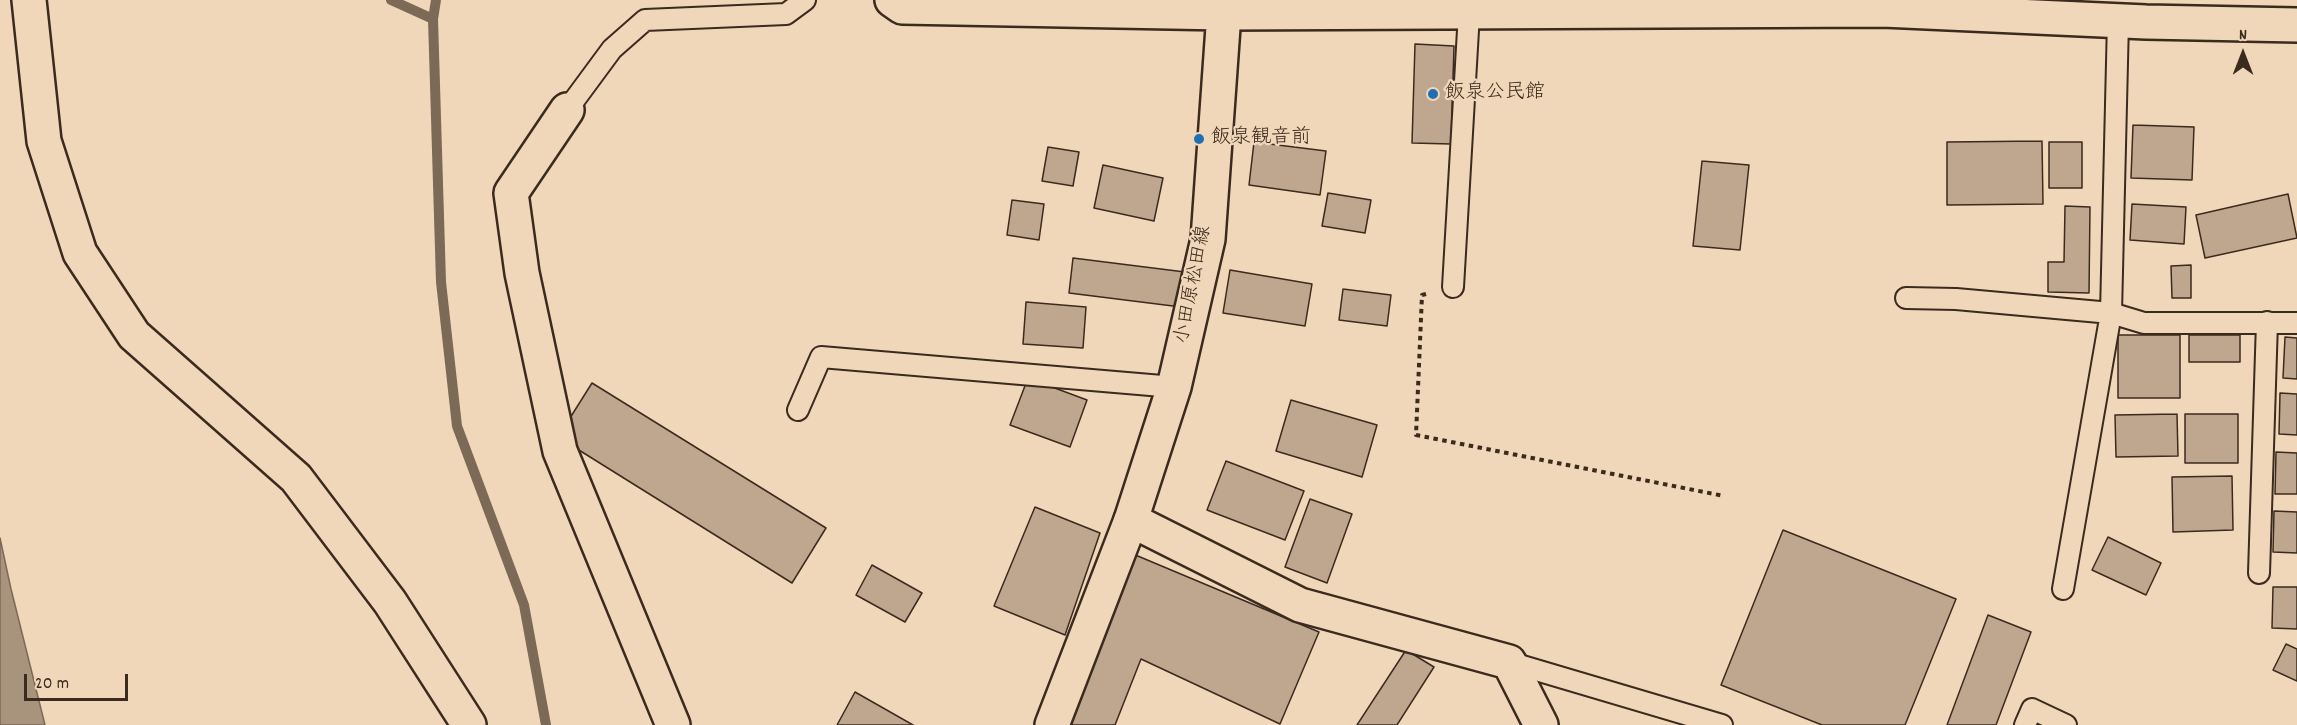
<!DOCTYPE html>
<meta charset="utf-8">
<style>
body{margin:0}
#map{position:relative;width:2297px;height:725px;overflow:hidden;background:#f1d7b9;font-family:Dekko,sans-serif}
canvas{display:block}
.north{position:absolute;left:2213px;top:24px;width:60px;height:60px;-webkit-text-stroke:4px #f1d7b9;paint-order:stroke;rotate:0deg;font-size:16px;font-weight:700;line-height:24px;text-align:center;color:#3b2a1e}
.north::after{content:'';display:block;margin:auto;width:21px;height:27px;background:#3b2a1e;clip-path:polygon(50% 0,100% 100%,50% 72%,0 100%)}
.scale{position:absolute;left:24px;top:674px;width:104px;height:27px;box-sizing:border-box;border:3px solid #3b2a1e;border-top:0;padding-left:8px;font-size:18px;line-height:21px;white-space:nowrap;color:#3b2a1e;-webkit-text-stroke:4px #f1d7b9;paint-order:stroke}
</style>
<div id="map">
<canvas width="2297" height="725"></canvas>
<div class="north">N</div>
<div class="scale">20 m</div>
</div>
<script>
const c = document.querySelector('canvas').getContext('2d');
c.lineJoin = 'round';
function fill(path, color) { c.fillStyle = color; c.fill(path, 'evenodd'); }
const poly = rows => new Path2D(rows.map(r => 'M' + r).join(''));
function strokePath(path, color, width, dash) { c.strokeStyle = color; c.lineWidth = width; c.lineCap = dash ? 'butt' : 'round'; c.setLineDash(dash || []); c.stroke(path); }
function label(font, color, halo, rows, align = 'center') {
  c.font = font + ' Dekko,"Klee One",sans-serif'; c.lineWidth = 4.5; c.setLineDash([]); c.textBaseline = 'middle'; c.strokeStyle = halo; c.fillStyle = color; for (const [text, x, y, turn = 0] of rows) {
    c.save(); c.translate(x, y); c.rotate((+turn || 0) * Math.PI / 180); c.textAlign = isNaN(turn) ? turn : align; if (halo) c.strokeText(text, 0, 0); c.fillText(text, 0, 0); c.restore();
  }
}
const water = poly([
 [0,538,11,589,45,725,0,725,0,538]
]);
fill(water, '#a8937c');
strokePath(water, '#7c6956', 1.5);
strokePath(poly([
 [391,0,433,19],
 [436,0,433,19,441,282,457,426,524,605,546,725]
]), '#7c6956', 10);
const building = poly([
 [1415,44,1454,46,1451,144,1412,143,1415,44],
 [2133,125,2194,127,2192,180,2131,178,2133,125],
 [2042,141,2043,204,1947,205,1947,142,2042,141],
 [1254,142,1326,151,1320,195,1249,185,1254,142],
 [2049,142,2082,142,2082,188,2049,188,2049,142],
 [1048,147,1079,152,1073,186,1042,181,1048,147],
 [1702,161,1749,165,1740,250,1693,246,1702,161],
 [1103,165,1163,178,1154,221,1094,208,1103,165],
 [1328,193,1371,200,1365,233,1322,226,1328,193],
 [2288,194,2297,238,2205,258,2196,215,2288,194],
 [1012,200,1044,204,1039,240,1007,235,1012,200],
 [2132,204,2186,207,2184,244,2130,240,2132,204],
 [2065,206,2090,207,2089,293,2048,292,2048,262,2064,262,2065,206],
 [1073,258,1185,272,1181,307,1069,293,1073,258],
 [2191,265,2191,298,2172,298,2171,266,2191,265],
 [1230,270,1312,284,1305,326,1223,313,1230,270],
 [1343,289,1391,295,1387,326,1339,320,1343,289],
 [1026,302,1086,307,1083,348,1023,344,1026,302],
 [2118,335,2180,335,2180,398,2118,398,2118,335],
 [2189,335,2240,335,2240,362,2189,362,2189,335],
 [2285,337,2297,338,2297,379,2283,378,2285,337],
 [1028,378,1087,400,1070,447,1010,425,1028,378],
 [592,383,826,528,792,583,558,437,592,383],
 [2280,393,2297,394,2297,435,2279,434,2280,393],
 [1291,400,1377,425,1362,477,1276,451,1291,400],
 [2177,414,2178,456,2116,457,2115,415,2177,414],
 [2185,414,2238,414,2238,463,2185,463,2185,414],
 [2276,452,2297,453,2297,494,2275,494,2276,452],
 [1226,461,1304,491,1285,540,1207,510,1226,461],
 [2232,476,2233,530,2173,532,2172,477,2232,476],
 [1310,499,1352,514,1327,583,1285,567,1310,499],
 [1035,507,1100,533,1065,635,994,606,1035,507],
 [2274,511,2297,512,2297,553,2273,552,2274,511],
 [1783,530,1956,599,1905,725,1822,725,1721,685,1783,530],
 [2108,537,2161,563,2146,595,2092,570,2108,537],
 [1133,554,1319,632,1280,724,1141,659,1115,725,1068,725,1133,554],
 [872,565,922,593,905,622,856,595,872,565],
 [2273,587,2297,587,2297,629,2272,628,2273,587],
 [1988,615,2031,632,1996,725,1947,725,1988,615],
 [2286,644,2297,649,2297,681,2273,670,2286,644],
 [1406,650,1434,667,1397,725,1357,725,1406,650],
 [855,692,913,725,837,725,855,692]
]);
fill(building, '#bfa68e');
strokePath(building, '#3b2a1e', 1.5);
const lane = poly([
 [567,110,612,49,645,20,786,14,805,0],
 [1453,287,1469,13],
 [1906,298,1956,299,2111,313,2144,323,2297,323],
 [798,410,821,357,1174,387],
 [2259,573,2267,322],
 [2063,589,2111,313,2118,21],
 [1509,662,1722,725],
 [2025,725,2032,709,2066,725]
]);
const street = poly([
 [29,0,44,141,80,253,134,335,296,478,390,602,469,725],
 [1224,13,1883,10,2146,22,2297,25],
 [567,110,511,193,522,273,560,451,673,725],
 [1131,520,1300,605,1509,662,1541,725]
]);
const secondary = poly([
 [892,0,902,7,1224,13,1208,239,1174,387,1131,520,1052,725]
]);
strokePath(lane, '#3b2a1e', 24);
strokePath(street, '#3b2a1e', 38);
strokePath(secondary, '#3b2a1e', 38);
strokePath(poly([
 [1426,294,1422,295,1416,435,1724,496]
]), '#3b2a1e', 4, [4.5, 4.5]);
strokePath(lane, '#f1d7b9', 20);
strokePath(street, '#f1d7b9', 33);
strokePath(secondary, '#f1d7b9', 33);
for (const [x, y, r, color] of [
 [1433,94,6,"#1f6fb2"],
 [1199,139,6,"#1f6fb2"]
]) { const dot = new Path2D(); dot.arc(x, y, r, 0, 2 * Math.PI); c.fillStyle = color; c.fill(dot); strokePath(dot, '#f1d7b9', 2); }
label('20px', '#3b2a1e', '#f1d7b9', [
 ["飯泉公民館",1445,94],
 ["飯泉観音前",1211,139]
], 'left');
label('20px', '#3b2a1e', '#f1d7b9', [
 ["小田原松田線",1195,285,-79]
]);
</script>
